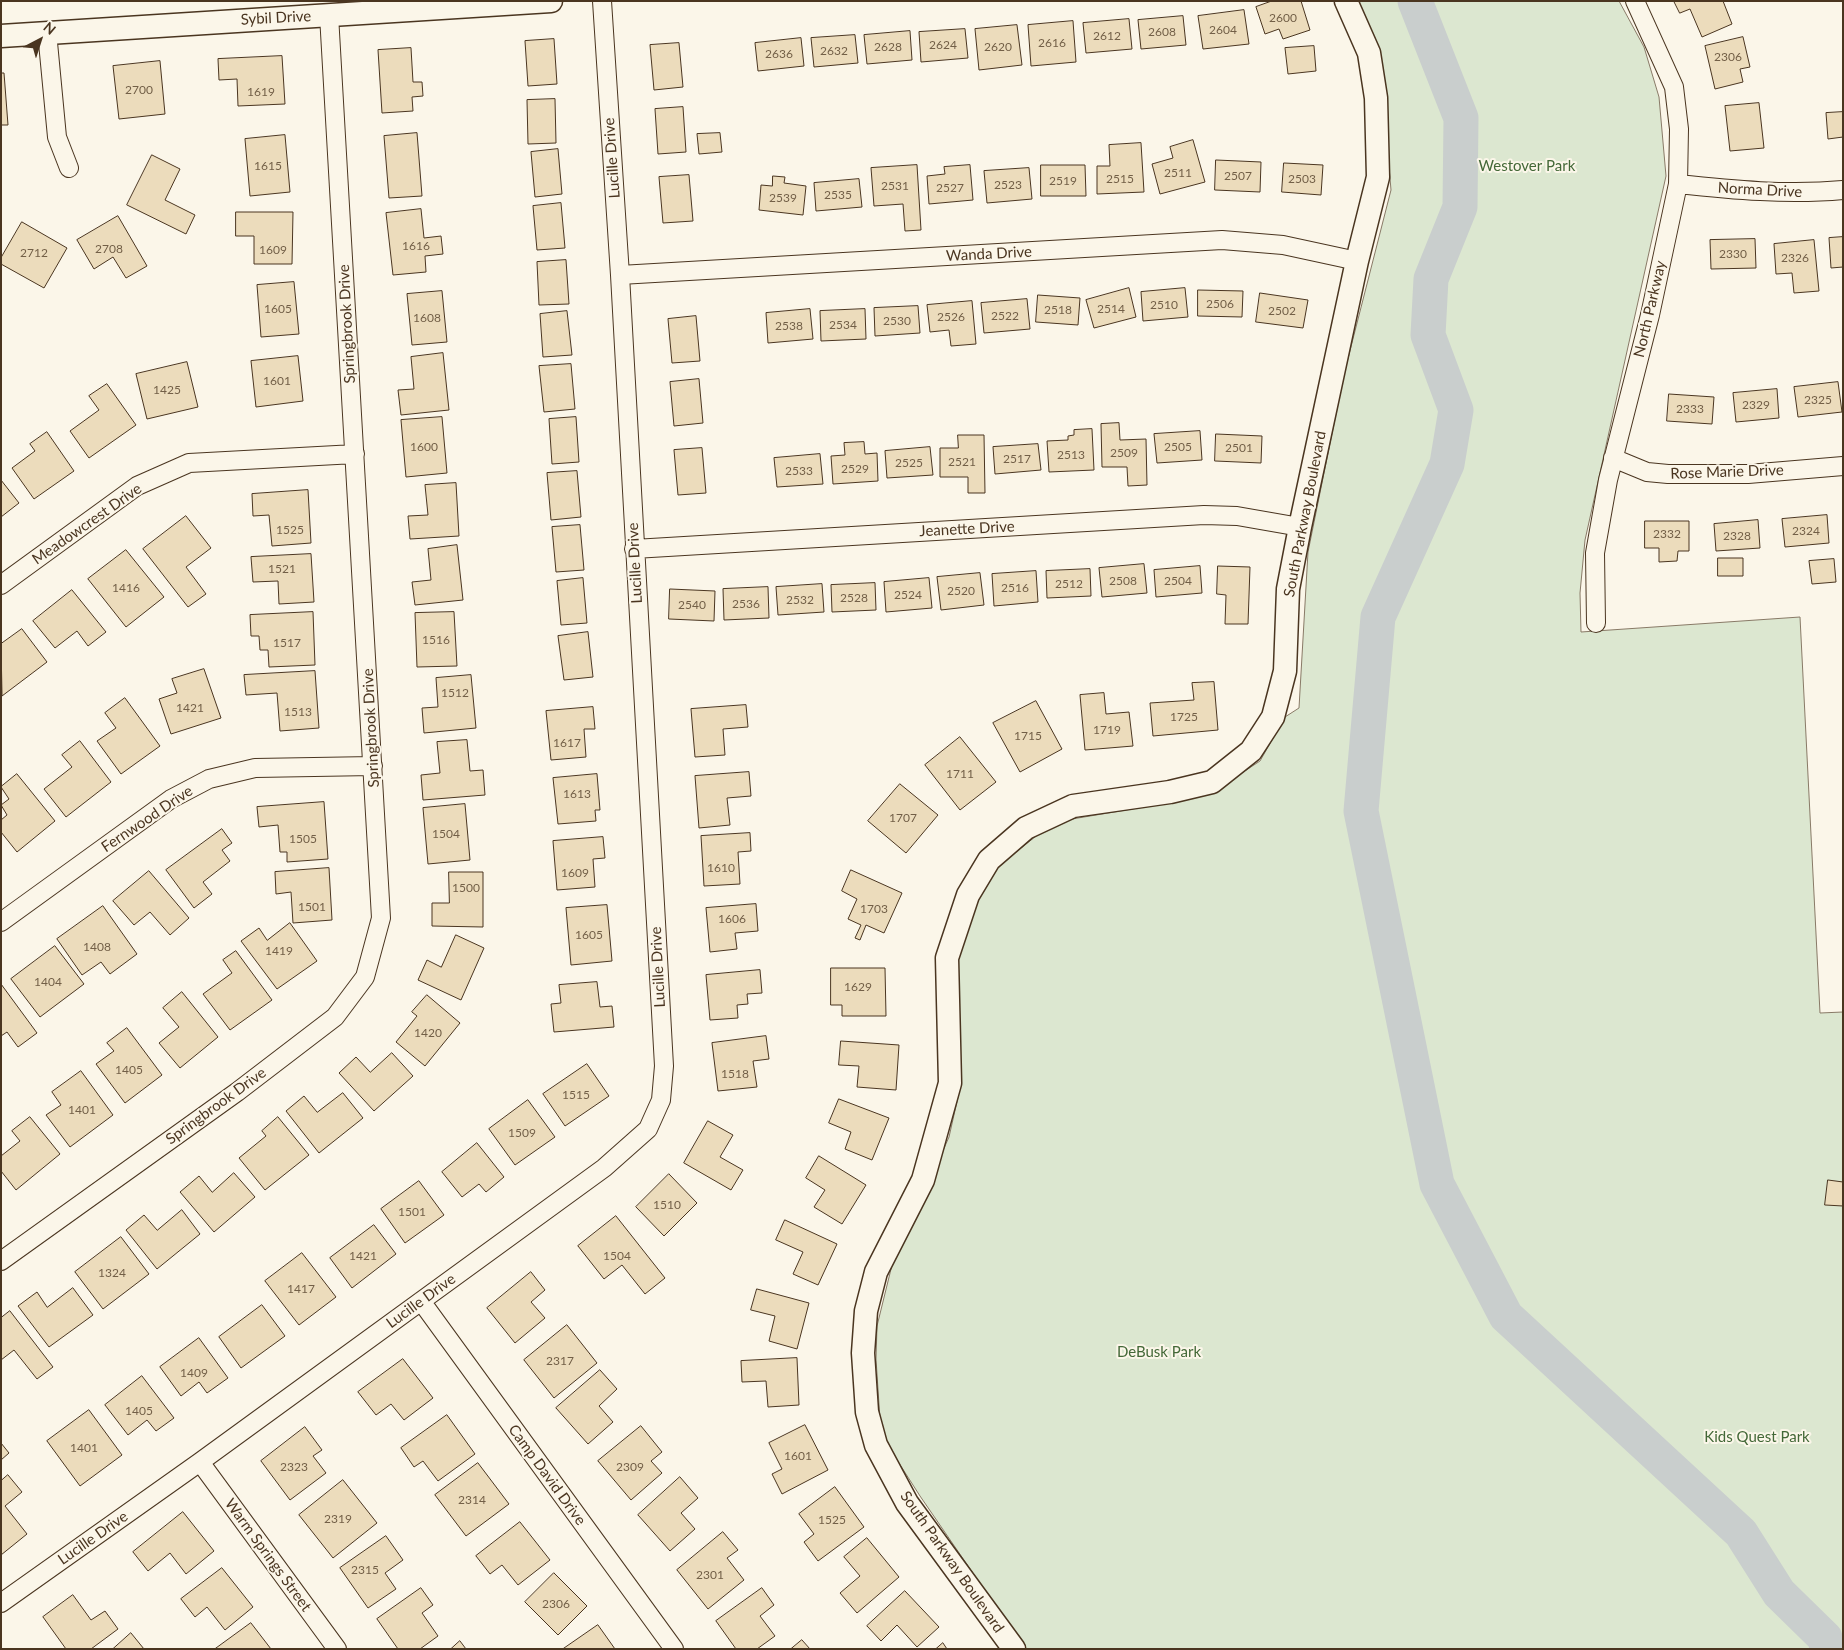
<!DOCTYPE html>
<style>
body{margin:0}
#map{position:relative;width:1844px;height:1650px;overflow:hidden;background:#fbf6e9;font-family:Lato,sans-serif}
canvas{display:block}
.frame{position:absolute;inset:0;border:2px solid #4a3520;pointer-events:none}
.north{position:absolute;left:15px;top:15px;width:50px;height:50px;-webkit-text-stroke:4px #fbf6e9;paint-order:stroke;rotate:40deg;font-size:14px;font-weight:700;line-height:20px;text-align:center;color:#4a3520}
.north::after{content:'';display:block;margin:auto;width:18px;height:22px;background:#4a3520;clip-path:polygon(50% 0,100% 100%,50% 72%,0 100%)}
</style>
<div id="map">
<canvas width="1844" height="1650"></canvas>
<div class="frame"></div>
<div class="north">N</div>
</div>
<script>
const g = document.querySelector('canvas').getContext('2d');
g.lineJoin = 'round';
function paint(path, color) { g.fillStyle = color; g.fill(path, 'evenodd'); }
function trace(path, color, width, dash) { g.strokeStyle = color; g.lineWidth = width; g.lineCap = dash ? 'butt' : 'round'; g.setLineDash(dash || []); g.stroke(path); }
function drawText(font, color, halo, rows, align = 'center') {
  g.font = font + ' Lato,sans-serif'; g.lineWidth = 4; g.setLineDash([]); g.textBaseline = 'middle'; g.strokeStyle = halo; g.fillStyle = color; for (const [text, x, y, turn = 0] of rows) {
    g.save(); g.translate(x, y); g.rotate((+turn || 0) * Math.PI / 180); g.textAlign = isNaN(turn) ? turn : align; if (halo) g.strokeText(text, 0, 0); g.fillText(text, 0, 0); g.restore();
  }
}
const green = new Path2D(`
 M1357,1H1619L1644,47L1659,97L1666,176L1585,540L1580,593L1581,632L1800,617L1820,1013L1843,1012V1649H1025L920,1496L881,1435L876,1359L877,1326L892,1265L949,1137L958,1097L957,964L966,921L998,866L1054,822L1186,800L1228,782L1260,761L1285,717L1299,708L1308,552L1344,374L1391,190L1379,51Z`);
paint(green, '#dce7d0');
trace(green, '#887966', 1);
trace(new Path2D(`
 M1415,1L1461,118L1460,207L1431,279L1428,335L1456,410L1447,464L1378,617L1361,811L1437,1184L1506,1316L1741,1533L1779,1593L1825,1638L1827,1649`), '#c9cecd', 35);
const building = new Path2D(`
 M1272,1H1301L1310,30L1283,39L1279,29L1265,34L1256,7Z
 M1674,1H1723L1732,24L1702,37L1690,9L1680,13Z
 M1244,10L1249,44L1203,49L1198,16Z
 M1183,16L1186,45L1141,49L1138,20Z
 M1129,19L1132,49L1086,53L1083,23Z
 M1073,21L1076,62L1031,66L1028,25Z
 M1017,25L1022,65L979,70L975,29Z
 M965,29L968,58L921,62L919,32Z
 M910,31L912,60L867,64L864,35Z
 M855,35L858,63L814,67L811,38Z
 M1743,37L1750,67L1740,69L1743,82L1715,89L1705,46Z
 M801,38L804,66L758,71L755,43Z
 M554,39L557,84L528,86L525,41Z
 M679,43L683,87L654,90L650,45Z
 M1314,46L1316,71L1288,74L1285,48Z
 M411,48L413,82H422L423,96L412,97L413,111L382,113L378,50Z
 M282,56L285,104L238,106L237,79L219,80L218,59Z
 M160,61L165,114L119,119L113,66Z
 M1,73H4L8,125H1Z
 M555,99L556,143L528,144L527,100Z
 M1759,103L1764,148L1730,151L1725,106Z
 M683,107L686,152L658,154L655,109Z
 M1843,112V137L1828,139L1826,113Z
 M417,133L422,196L389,198L384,136Z
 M720,133L722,152L699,154L697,134Z
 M285,135L290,192L250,196L245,139Z
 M1193,140L1205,182L1160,194L1152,164L1173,158L1170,147Z
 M1141,143L1144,192L1097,194V166H1110L1109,145Z
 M558,149L562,194L535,197L531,152Z
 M152,155L180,169L165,200L195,215L186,234L127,205Z
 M1216,160L1261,162L1260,192L1215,190Z
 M1284,163L1323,165L1321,195L1282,192Z
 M917,165L921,230L905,231L903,204L874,206L871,168Z
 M970,165L973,200L929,204L927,176L945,174L944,167Z
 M1041,165H1085L1086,196H1041Z
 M1029,168L1032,199L987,203L984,171Z
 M689,175L693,221L663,223L659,177Z
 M773,176L785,177L784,183L806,186L803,215L759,210L761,185L772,186Z
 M859,179L862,207L816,211L814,183Z
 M561,203L565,248L537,250L533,206Z
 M421,209L424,238L441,236L443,254L425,256L426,272L393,275L386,213Z
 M236,212H293L292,264H254V236H236Z
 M118,216L147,266L126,278L113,257L94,269L77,240Z
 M22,222L67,248L44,288L1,264V258Z
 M1843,237V267L1831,268L1829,238Z
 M1755,239L1756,268L1711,269L1710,240Z
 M1814,240L1819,291L1794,293L1792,273L1776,274L1774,244Z
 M566,260L569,304L539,305L537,262Z
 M294,282L299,334L261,337L257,285Z
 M1129,288L1136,317L1094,328L1086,300Z
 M1185,288L1188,317L1143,321L1141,292Z
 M1198,290L1243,291L1242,317L1198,316Z
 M442,291L447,342L412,345L407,294Z
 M1260,293L1308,300L1303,328L1256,322Z
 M1038,295L1080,298L1078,325L1036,322Z
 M1027,299L1030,329L984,333L981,303Z
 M972,301L976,344L951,346L949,330L930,332L927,305Z
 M918,306L920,333L875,336L874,308Z
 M810,309L813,339L768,343L766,313Z
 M865,309L866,339L821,341L820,311Z
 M567,311L572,355L543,357L540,314Z
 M696,316L700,361L672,363L668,319Z
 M443,353L449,410L401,415L398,390L414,389L411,357Z
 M298,356L303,401L256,407L251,361Z
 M187,362L198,407L147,419L136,374Z
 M571,364L575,409L544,412L539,366Z
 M699,379L703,423L674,426L670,382Z
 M1838,382L1842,412L1798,417L1794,387Z
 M107,384L136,425L89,458L70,431L99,410L89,396Z
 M1777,389L1779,418L1736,422L1733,393Z
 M1669,394L1714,397L1712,424L1667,421Z
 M442,417L447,473L406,477L401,420Z
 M576,417L579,462L552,464L549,419Z
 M1119,423L1120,440L1146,439L1147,485L1128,486L1127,467H1102L1101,424Z
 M1092,429L1094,470L1049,472L1047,441L1068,440V436L1074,435V430Z
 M1200,431L1202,460L1157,463L1154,434Z
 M47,432L74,471L34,499L12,468L35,451L30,444Z
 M1216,434L1262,436L1261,463L1215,461Z
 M958,435H984L985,493H968V477H940V448H958Z
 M864,442L865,454L877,453L878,481L833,484L831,456L845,455L844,443Z
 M1038,444L1041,470L995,474L993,447Z
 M930,447L933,475L887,478L885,451Z
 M702,448L706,493L678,495L674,450Z
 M820,454L823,484L777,487L774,458Z
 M577,471L581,517L551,520L547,473Z
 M1,480L19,503L1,517Z
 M456,483L459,536L410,539L408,516L428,515L425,485Z
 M308,490L311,543L272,546L269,515L253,516L252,494Z
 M1827,515L1829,543L1785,547L1782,519Z
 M186,516L211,548L186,567L206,594L188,607L143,549Z
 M1758,520L1760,548L1716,551L1714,524Z
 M1645,521H1689V551H1678L1677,561L1659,562V548H1645Z
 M580,525L584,570L556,572L552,527Z
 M457,545L463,600L415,605L412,582L431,580L428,549Z
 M126,550L164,597L126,627L88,579Z
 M311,554L314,602L279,604L278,581L253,582L251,557Z
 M1718,558H1743V576H1718Z
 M1834,559L1836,582L1812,584L1809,561Z
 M1144,564L1147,593L1102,597L1099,568Z
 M1200,566L1202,593L1156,597L1154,570Z
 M1218,566L1250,567L1248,624H1225L1226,595L1217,594Z
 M1090,569L1091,596L1047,598L1046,571Z
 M1036,571L1038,602L994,606L992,574Z
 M980,573L984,605L941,610L937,577Z
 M583,578L587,623L561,625L557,581Z
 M929,578L932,608L886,612L884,582Z
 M875,583L876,610L832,612L831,585Z
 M822,584L824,612L778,615L776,587Z
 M768,587L769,618L724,620L723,589Z
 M670,589L715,591L714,621L669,619Z
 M72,590L106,632L88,646L77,631L55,648L33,621Z
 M313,612L315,665L269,667L268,650H260L259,636H251L250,615Z
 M454,612L457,666L417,667L415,613Z
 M22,629L47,662L2,696L1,644Z
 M588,632L593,677L564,680L558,636Z
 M204,669L221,718L171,734L159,699L177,693L172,679Z
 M315,671L319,728L280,731L277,693L246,695L244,675Z
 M471,675L476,728L424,733L422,708L438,707L436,678Z
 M1214,682L1218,730L1153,736L1150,703L1194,700L1192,683Z
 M1104,693L1106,714L1129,712L1133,746L1085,750L1080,695Z
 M125,698L160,746L121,774L97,741L116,728L105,713Z
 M1036,701L1062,749L1020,772L993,723Z
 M746,705L748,727L723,729L725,755L695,757L691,709Z
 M593,707L595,729H584L586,757L551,760L546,711Z
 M960,737L996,782L960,810L925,765Z
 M467,740L470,771L483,770L485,795L423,800L421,775L440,773L437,742Z
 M80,741L111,782L66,817L44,789L72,767L62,755Z
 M749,772L751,796L727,798L730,825L699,828L695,776Z
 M17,774L55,821L17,852L1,832V820L7,815L1,805L9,799L1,787Z
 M597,774L600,810H595L596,821L558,824L553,778Z
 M900,784L938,815L906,853L868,821Z
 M324,802L328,859L287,862V852H280L278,825L259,827L257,807Z
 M465,804L470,860L428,864L423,808Z
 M222,829L232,843L222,850L230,861L203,882L212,894L194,908L166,870Z
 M750,833L751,851L738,852L740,884L704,886L701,836Z
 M603,837L605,858L593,859L595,887L557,890L553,841Z
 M329,868L332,920L293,923L291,892L276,894L275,872Z
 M851,870L902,893L884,933L866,925L860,940L855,938L861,925L848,919L857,899L842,891Z
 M149,871L189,918L170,935L150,912L134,925L113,901Z
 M449,872H483V927L432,926V903H449Z
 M756,904L758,931L735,933L737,949L710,952L706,908Z
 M607,905L612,961L571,965L566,908Z
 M103,906L137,954L110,974L101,962L82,975L57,939Z
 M290,923L317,961L277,989L241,941L259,928L267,940Z
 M456,935L484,948L461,1000L418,980L427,960L441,967Z
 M55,946L84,984L40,1017L11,979Z
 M236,951L272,1000L230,1030L203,994L232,973L223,960Z
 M831,968H885L886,1016H842V1005H831Z
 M760,970L762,993L747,994L748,1004L737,1005L738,1018L710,1020L706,975Z
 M597,982L600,1007L612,1006L614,1027L554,1032L551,1004L561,1003L559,985Z
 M1,984L37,1033L18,1047L7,1032L1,1036Z
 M182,992L218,1037L180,1068L159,1043L179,1027L163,1008Z
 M427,995L460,1023L425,1066L396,1042L417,1016L412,1012Z
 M127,1028L162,1075L125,1103L96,1064L114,1051L107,1043Z
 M766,1036L769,1059L753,1061L757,1087L718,1091L712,1043Z
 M841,1041L899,1045L896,1090L857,1087L859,1066L839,1065Z
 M392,1053L413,1076L374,1111L339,1073L356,1057L370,1072Z
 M587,1064L609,1096L565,1126L543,1094Z
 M81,1071L113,1115L70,1147L46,1115L61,1105L52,1092Z
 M343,1093L363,1118L319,1153L286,1111L304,1096L317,1112Z
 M839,1099L889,1118L872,1160L845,1149L851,1132L829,1123Z
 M528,1100L555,1137L515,1165L489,1129Z
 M30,1117L60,1154L16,1190L1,1171V1156L20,1141L12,1131Z
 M278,1117L309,1155L265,1190L239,1158L266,1136L262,1131Z
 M708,1121L733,1135L720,1157L743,1170L731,1190L684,1163Z
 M477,1143L504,1177L486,1192L479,1184L462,1197L442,1172Z
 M819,1156L866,1185L842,1224L814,1207L825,1190L806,1178Z
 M234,1173L255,1197L214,1232L180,1192L199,1176L212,1192Z
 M669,1174L697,1203L664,1236L636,1207Z
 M1828,1180L1843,1182V1206L1825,1205Z
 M419,1181L444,1215L405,1243L381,1209Z
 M182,1210L200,1234L157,1269L126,1230L144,1215L157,1230Z
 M616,1216L665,1278L645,1294L622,1265L604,1279L578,1246Z
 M785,1220L837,1244L818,1285L793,1274L803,1252L776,1240Z
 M374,1225L396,1254L352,1288L330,1258Z
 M121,1237L149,1274L103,1309L75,1272Z
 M302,1253L336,1297L299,1325L265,1281Z
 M531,1272L545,1290L531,1302L545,1318L515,1343L487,1308Z
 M73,1288L93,1315L49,1347L18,1306L37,1292L47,1307Z
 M757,1289L809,1303L797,1349L769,1341L775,1316L751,1310Z
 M262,1305L285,1336L241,1368L219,1337Z
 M10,1311L53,1367L37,1379L14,1350L1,1360V1318Z
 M567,1325L597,1363L554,1398L524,1360Z
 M199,1338L228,1378L207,1393L199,1382L181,1396L160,1367Z
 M797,1358L799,1405L768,1407L766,1381L742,1382L741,1361Z
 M403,1359L433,1398L404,1420L391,1404L376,1415L358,1392Z
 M600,1370L617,1389L599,1406L613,1422L588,1444L556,1408Z
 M142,1376L174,1418L156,1431L147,1420L128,1435L105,1405Z
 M89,1410L122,1455L80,1486L47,1441Z
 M447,1415L475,1454L438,1481L423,1461L414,1467L401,1448Z
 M805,1425L828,1470L782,1494L772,1474L782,1469L769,1443Z
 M641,1426L662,1452L651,1461L662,1473L631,1500L598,1461Z
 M305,1427L322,1450L313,1456L326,1473L290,1500L261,1461Z
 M1,1443L9,1453L1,1460Z
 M478,1463L509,1504L466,1536L435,1495Z
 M8,1475L22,1492L5,1506L27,1534L1,1555V1481Z
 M680,1477L698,1498L681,1513L695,1529L670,1551L638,1515Z
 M343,1480L377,1523L333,1558L299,1515Z
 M835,1487L864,1527L818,1561L804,1542L814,1534L799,1514Z
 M183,1512L214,1551L186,1574L170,1553L148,1571L133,1552Z
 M520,1522L550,1560L518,1585L502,1565L490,1574L476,1556Z
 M723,1532L738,1550L727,1558L744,1580L708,1609L677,1570Z
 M386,1536L403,1560L385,1573L396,1589L368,1608L340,1568Z
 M867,1538L899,1577L857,1613L840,1593L860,1576L844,1557Z
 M222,1568L253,1607L225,1630L207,1607L195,1617L181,1599Z
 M554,1573L587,1606L558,1635L525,1602Z
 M421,1588L433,1605L422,1613L438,1636L420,1649H398L377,1619Z
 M762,1588L774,1605L760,1616L775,1636L757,1649H736L716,1621Z
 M905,1591L939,1627L917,1647L897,1625L881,1641L867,1626Z
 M73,1595L91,1620L105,1611L118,1629L91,1649H66L43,1617Z
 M251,1623L271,1649H215Z
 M598,1625L615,1649H563Z
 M131,1633L144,1649H113Z
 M802,1640L810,1649H791Z
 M460,1641L466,1649H451Z
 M943,1643L947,1649H936Z`);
paint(building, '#ecdcbc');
trace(building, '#4a3520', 1);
const minor = new Path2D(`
 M47,32L57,137L69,168
 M1678,184C1733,190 1788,195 1843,190
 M620,275L1222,240L1283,245L1357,261
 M1613,458L1647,472L1668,474H1748L1843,466
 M634,549L1204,515L1237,516L1300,527
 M1,585L137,486L189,463L355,454
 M1596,623L1595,553L1608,480L1650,315L1678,184L1679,129L1674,87L1635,1
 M1,922L171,799L209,779L255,768L373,766
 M1,1261L237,1092L335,1017L365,977L381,918L329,15
 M421,1301L674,1649
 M200,1462L337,1649
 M1,1603L200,1462L604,1168L648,1129L661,1100L664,1066L620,275L602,1`);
const tertiary = new Path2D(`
 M1,36L551,1
 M1014,1649L907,1503L876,1445L867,1412L863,1353L866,1311L876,1272L923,1180L950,1083L947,958L968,895L989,860L1026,828L1073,806L1170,792L1212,782L1251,751L1273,717L1285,671L1288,589L1300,527L1357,261L1378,177L1376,98L1369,53L1346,1`);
trace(minor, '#4a3520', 20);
trace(tertiary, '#4a3520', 25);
trace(minor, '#fbf6e9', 18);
trace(tertiary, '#fbf6e9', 22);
drawText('12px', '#725f47', null, [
 ["2600",1283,18],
 ["2604",1223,30],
 ["2608",1162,32],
 ["2612",1107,36],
 ["2616",1052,43],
 ["2624",943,45],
 ["2628",888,47],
 ["2620",998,47],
 ["2632",834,51],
 ["2636",779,54],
 ["2306",1728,57],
 ["2700",139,90],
 ["1619",261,92],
 ["1615",268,166],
 ["2511",1178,173],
 ["2507",1238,176],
 ["2515",1120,179],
 ["2503",1302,179],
 ["2519",1063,181],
 ["2523",1008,185],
 ["2531",895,186],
 ["2527",950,188],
 ["2535",838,195],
 ["2539",783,198],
 ["1616",416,246],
 ["2708",109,249],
 ["1609",273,250],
 ["2712",34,253],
 ["2330",1733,254],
 ["2326",1795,258],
 ["2506",1220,304],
 ["2510",1164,305],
 ["1605",278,309],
 ["2514",1111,309],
 ["2518",1058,310],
 ["2502",1282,311],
 ["2522",1005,316],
 ["2526",951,317],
 ["1608",427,318],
 ["2530",897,321],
 ["2534",843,325],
 ["2538",789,326],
 ["1601",277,381],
 ["1425",167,390],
 ["2325",1818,400],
 ["2329",1756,405],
 ["2333",1690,409],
 ["1600",424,447],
 ["2505",1178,447],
 ["2501",1239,448],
 ["2509",1124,453],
 ["2513",1071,455],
 ["2517",1017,459],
 ["2521",962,462],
 ["2525",909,463],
 ["2529",855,469],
 ["2533",799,471],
 ["1525",290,530],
 ["2324",1806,531],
 ["2332",1667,534],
 ["2328",1737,536],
 ["1521",282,569],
 ["2508",1123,581],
 ["2504",1178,581],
 ["2512",1069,584],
 ["1416",126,588],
 ["2516",1015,588],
 ["2520",961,591],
 ["2524",908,595],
 ["2528",854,598],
 ["2532",800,600],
 ["2536",746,604],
 ["2540",692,605],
 ["1516",436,640],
 ["1517",287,643],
 ["1512",455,693],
 ["1421",190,708],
 ["1513",298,712],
 ["1725",1184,717],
 ["1719",1107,730],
 ["1715",1028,736],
 ["1617",567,743],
 ["1711",960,774],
 ["1613",577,794],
 ["1707",903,818],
 ["1504",446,834],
 ["1505",303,839],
 ["1610",721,868],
 ["1609",575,873],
 ["1500",466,888],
 ["1501",312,907],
 ["1703",874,909],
 ["1606",732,919],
 ["1605",589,935],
 ["1408",97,947],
 ["1419",279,951],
 ["1404",48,982],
 ["1629",858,987],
 ["1420",428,1033],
 ["1405",129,1070],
 ["1518",735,1074],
 ["1515",576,1095],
 ["1401",82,1110],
 ["1509",522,1133],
 ["1510",667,1205],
 ["1501",412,1212],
 ["1421",363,1256],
 ["1504",617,1256],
 ["1324",112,1273],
 ["1417",301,1289],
 ["2317",560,1361],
 ["1409",194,1373],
 ["1405",139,1411],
 ["1401",84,1448],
 ["1601",798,1456],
 ["2323",294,1467],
 ["2309",630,1467],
 ["2314",472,1500],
 ["2319",338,1519],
 ["1525",832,1520],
 ["2315",365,1570],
 ["2301",710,1575],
 ["2306",556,1604]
]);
drawText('15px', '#4a3520', '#fbf6e9', [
 ["Sybil Drive",276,18,-3],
 ["Lucille Drive",612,158,-94],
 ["Norma Drive",1760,190,3],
 ["Wanda Drive",989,254,-3],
 ["North Parkway",1650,309,-77],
 ["Springbrook Drive",347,324,-93],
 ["Rose Marie Drive",1727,472,-2],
 ["South Parkway Boulevard",1305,514,-79],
 ["Meadowcrest Drive",87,524,-35],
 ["Jeanette Drive",967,529,-3],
 ["Lucille Drive",635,563,-93],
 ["Springbrook Drive",371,728,-93],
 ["Fernwood Drive",147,819,-34],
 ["Lucille Drive",658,967,-93],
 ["Springbrook Drive",216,1106,-36],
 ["Lucille Drive",421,1301,-36],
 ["Camp David Drive",547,1475,54],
 ["Lucille Drive",93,1538,-35],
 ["Warm Springs Street",268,1555,54],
 ["South Parkway Boulevard",952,1562,55]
]);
drawText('15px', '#436837', '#fbf6e9', [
 ["Westover Park",1527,166],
 ["DeBusk Park",1159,1352],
 ["Kids Quest Park",1757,1437]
]);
</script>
